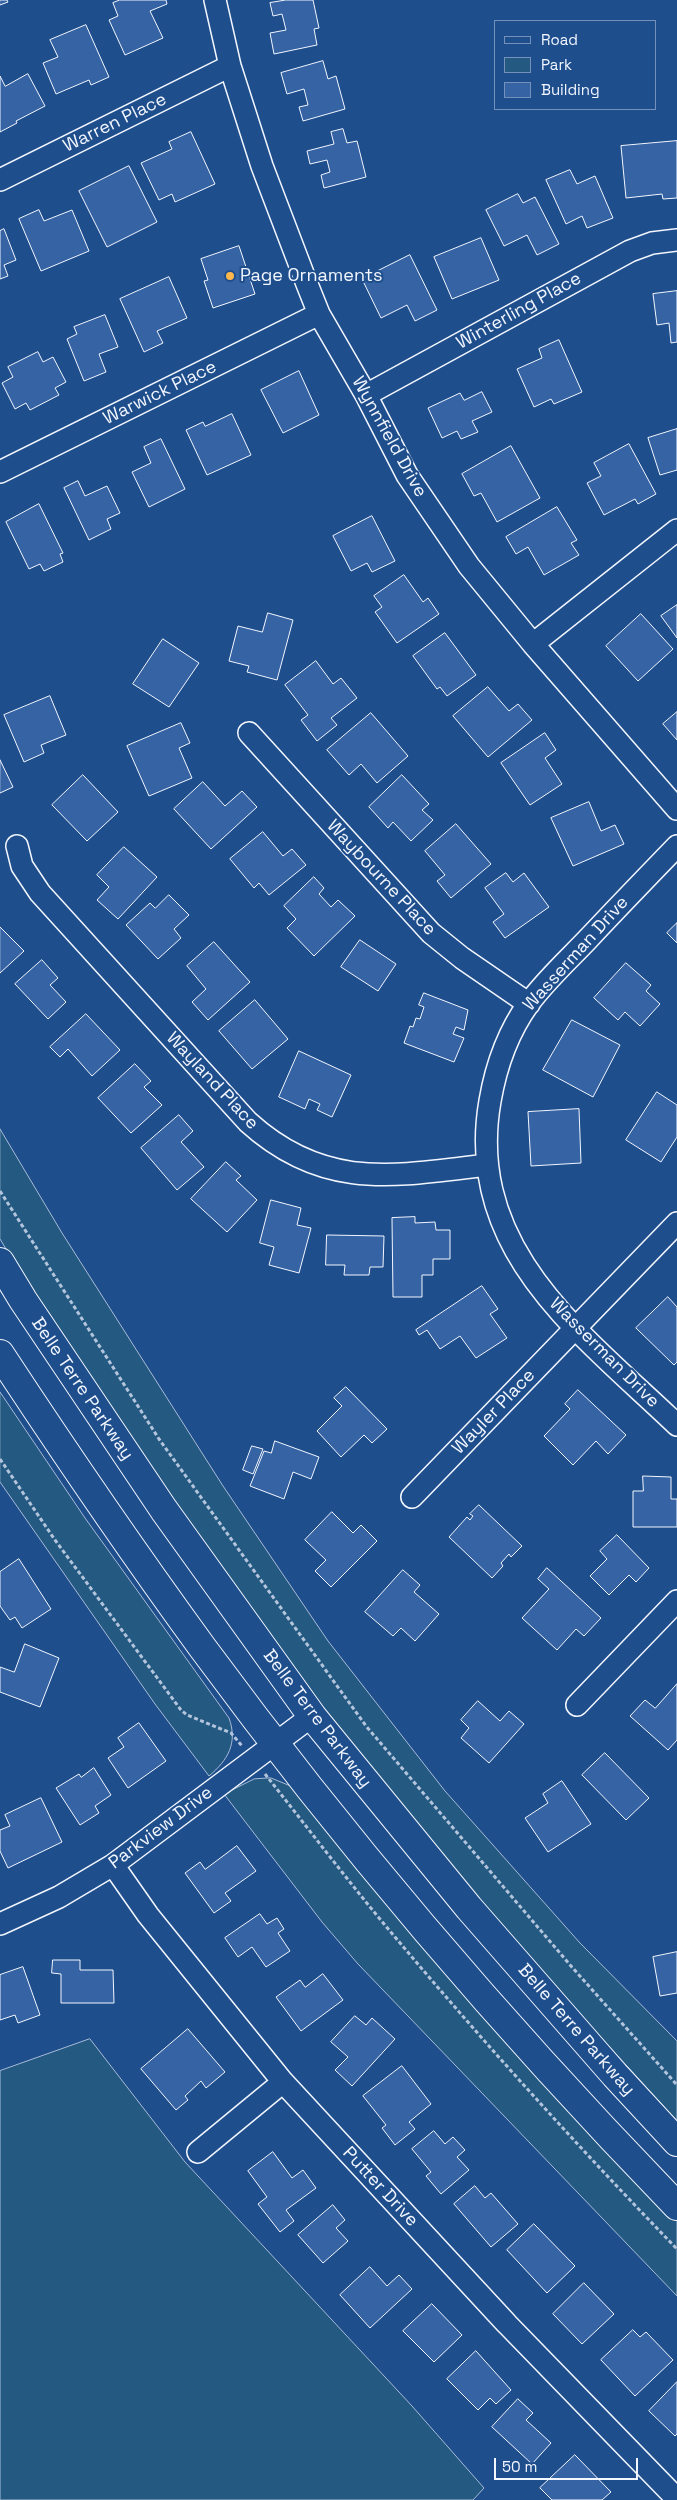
<!DOCTYPE html>
<style>
body{margin:0}
#map{position:relative;width:677px;height:2500px;overflow:hidden;background:#1f4e8c;font-family:"Space Grotesk",sans-serif}
canvas{display:block}
.legend{position:absolute;left:494px;top:20px;width:162px;height:90px;box-sizing:border-box;background:#1f4e8c;border:1px solid #7391ba;margin:0;padding:6px 9px;list-style:none;font-size:15px;color:#f2f6ff}
.legend li{display:flex;align-items:center;gap:10px;height:25px}
.legend b{width:25px;border:1px solid #7391ba}
.scale{position:absolute;left:494px;top:2458px;width:144px;height:22px;box-sizing:border-box;border:2px solid #f2f6ff;border-top:0;padding-left:6px;font-size:15px;line-height:18px;white-space:nowrap;color:#f2f6ff;-webkit-text-stroke:4px #1f4e8c;paint-order:stroke}
</style>
<div id="map">
<canvas width="677" height="2500"></canvas>
<ul class="legend">
<li><b style="height:6px;background:#1f4e8c"></b>Road</li>
<li><b style="height:14px;background:#245a82"></b>Park</li>
<li><b style="height:14px;background:#3563a3"></b>Building</li>
</ul>
<div class="scale">50 m</div>
</div>
<script>
const g = document.querySelector('canvas').getContext('2d');
g.lineJoin = 'round';
function paint(path, color) { g.fillStyle = color; g.fill(path, 'evenodd'); }
function trace(path, color, width, dash) { g.strokeStyle = color; g.lineWidth = width; g.lineCap = dash ? 'butt' : 'round'; g.setLineDash(dash || []); g.stroke(path); }
function drawText(font, color, halo, rows, align = 'center') {
  g.font = font + ' "Space Grotesk",sans-serif'; g.lineWidth = 4; g.setLineDash([]); g.textBaseline = 'middle'; g.strokeStyle = halo; g.fillStyle = color; for (const [text, x, y, turn = 0] of rows) {
    g.save(); g.translate(x, y); g.rotate((+turn || 0) * Math.PI / 180); g.textAlign = isNaN(turn) ? turn : align; if (halo) g.strokeText(text, 0, 0); g.fillText(text, 0, 0); g.restore();
  }
}
const green = new Path2D(`
 M0,1129L62,1233L223,1486L328,1641L445,1791L580,1943L677,2041V2121L535,1965L369,1767L309,1690L189,1528L36,1299L0,1239Z
 M0,1392L85,1518L229,1718C238,1743 228,1760 209,1776L155,1704L0,1482Z
 M271,1778L293,1787L602,2142L677,2220V2296L358,1964L322,1922L224,1794L254,1779Z
 M90,2039L185,2162L412,2406L484,2488L473,2500H0V2071Z`);
paint(green, '#245a82');
trace(green, '#a8bbd7', 1);
const building = new Path2D(`
 M0,0H7L8,2L0,5Z
 M120,0H166L167,4L150,11L163,38L125,55L109,20L118,16L113,3Z
 M286,0H313L319,28L314,29L317,45L274,54L270,33L286,30L282,14L273,16L270,3Z
 M86,25L109,77L91,85L89,80L56,94L43,63L58,57L50,40Z
 M323,61L328,79L336,76L345,109L303,121L299,107L308,105L304,89L287,94L281,73Z
 M28,74L45,106L16,121L17,123L0,132V76L5,86Z
 M343,129L347,143L357,141L366,177L324,188L321,175L330,172L327,160L310,164L307,151L334,144L331,132Z
 M191,132L215,184L175,202L172,194L159,200L141,163L172,149L169,142Z
 M677,141V198L663,199L662,194L626,198L621,146Z
 M129,166L157,222L107,247L79,191Z
 M570,170L577,184L595,176L613,218L587,228L582,216L566,224L546,180Z
 M518,194L523,203L535,197L559,244L537,255L527,235L504,246L486,210Z
 M39,210L44,221L72,210L89,251L41,271L19,219Z
 M4,229L16,260L4,265L8,276L0,279V231Z
 M481,238L499,280L452,299L434,257Z
 M239,246L255,294L213,308L204,281L208,280L201,259Z
 M410,255L437,310L415,321L407,305L381,318L362,279Z
 M169,277L187,318L157,331L163,343L144,352L120,299Z
 M677,291V342L671,343L669,323L657,325L653,294Z
 M105,315L118,347L99,354L106,372L84,381L67,339L77,334L74,327Z
 M559,340L582,392L554,404L551,399L534,407L517,369L542,358L539,349Z
 M38,352L43,362L53,357L66,382L55,388L59,395L30,410L26,403L15,409L2,383L13,377L8,367Z
 M299,371L319,415L283,433L261,390Z
 M482,392L492,412L472,421L478,432L461,439L457,431L442,438L428,408L460,393L464,400Z
 M232,414L251,455L207,475L186,430L203,422L205,426Z
 M677,429V470L660,475L648,438Z
 M161,439L185,489L149,507L132,472L151,463L144,447Z
 M629,444L656,494L638,504L635,499L604,515L587,483L601,476L594,463Z
 M511,446L540,498L497,522L481,493L474,496L462,474Z
 M78,481L85,496L107,486L120,513L107,519L111,529L89,540L64,488Z
 M39,504L63,553L60,554L63,562L44,571L40,564L29,569L6,522Z
 M557,507L577,540L571,543L579,555L544,575L528,547L516,554L506,537Z
 M372,516L395,561L372,572L367,563L351,571L333,536Z
 M404,575L423,602L428,598L439,614L397,643L375,612L382,607L374,596Z
 M677,605V638L661,616Z
 M268,613L293,620L277,680L247,672L249,666L229,661L238,626L262,632Z
 M641,614L673,649L638,681L606,646Z
 M445,633L476,675L447,696L440,687L437,689L413,656Z
 M163,639L199,663L169,707L133,684Z
 M316,661L333,684L341,678L357,698L331,718L337,725L317,741L301,720L308,715L285,685Z
 M488,687L509,711L518,704L532,720L488,757L453,716Z
 M50,696L66,735L41,745L44,753L24,762L4,715Z
 M677,712V740L663,724Z
 M371,713L408,756L377,783L361,764L349,775L327,750Z
 M181,723L190,743L179,748L192,778L149,796L127,746Z
 M545,733L556,750L545,758L562,784L530,805L501,763Z
 M0,760L13,787L0,793Z
 M83,775L118,812L87,841L52,805Z
 M402,775L429,804L422,810L433,820L411,841L393,822L388,828L369,807Z
 M203,782L225,806L242,791L257,807L211,849L174,809Z
 M589,802L601,831L615,825L624,844L573,866L551,818Z
 M456,824L491,864L451,898L437,881L445,875L425,851Z
 M263,832L283,856L292,849L306,865L269,895L259,883L254,888L230,859Z
 M124,847L157,877L118,919L97,900L109,887L97,875Z
 M506,873L513,882L524,873L549,907L505,938L493,922L504,914L485,888Z
 M314,877L324,888L319,894L331,907L338,900L355,916L314,956L287,928L296,919L284,906Z
 M169,895L189,915L174,929L181,938L158,959L126,925L150,903L155,908Z
 M677,923V943L667,933Z
 M0,927L24,951L0,973Z
 M360,940L396,964L378,991L341,967Z
 M214,942L250,982L208,1020L192,1002L206,989L187,966Z
 M42,960L58,978L50,985L66,1002L48,1019L15,984Z
 M626,963L651,985L646,991L660,1004L640,1026L625,1012L618,1020L594,998Z
 M424,993L468,1010L464,1030L456,1027L453,1034L464,1038L454,1062L404,1043L410,1026L413,1027L416,1018L420,1019L424,1007L419,1005Z
 M255,1000L288,1039L252,1069L219,1031Z
 M86,1014L120,1050L92,1076L68,1049L60,1057L50,1047Z
 M572,1020L620,1045L593,1097L543,1070Z
 M299,1051L351,1075L332,1117L317,1110L320,1104L309,1099L305,1109L279,1097Z
 M135,1064L151,1081L144,1087L162,1105L131,1133L98,1098Z
 M657,1092L677,1105V1137L661,1162L626,1140Z
 M579,1109L581,1163L531,1166L528,1112Z
 M179,1115L193,1131L181,1142L204,1167L177,1190L141,1148Z
 M226,1162L241,1176L236,1180L257,1200L227,1232L191,1199Z
 M271,1200L301,1208L297,1225L311,1228L299,1273L269,1265L274,1247L260,1243Z
 M415,1217V1223L435,1222L436,1230H450V1259H433V1275H422V1297H393L392,1218Z
 M327,1235L384,1236L383,1267H370L369,1275H344L345,1265H326Z
 M482,1286L498,1309L490,1314L507,1338L476,1358L460,1336L440,1349L427,1330L419,1335L416,1330Z
 M668,1297L677,1307V1362L674,1365L636,1328Z
 M346,1387L387,1429L372,1443L364,1435L341,1457L317,1431L342,1406L334,1398Z
 M578,1390L626,1435L608,1454L596,1441L573,1465L544,1436L570,1409L565,1404Z
 M275,1441L319,1457L311,1479L293,1472L284,1499L250,1486L264,1451L271,1453Z
 M252,1446L263,1449L253,1474L243,1470Z
 M643,1476L671,1477V1499H677V1527H633V1491H643Z
 M479,1505L522,1546L511,1557L509,1554L501,1563L503,1566L492,1578L449,1537L467,1517L470,1520L473,1516L470,1514Z
 M332,1512L353,1533L361,1525L377,1541L331,1587L315,1571L326,1560L305,1540Z
 M617,1535L649,1568L636,1582L629,1575L609,1595L590,1576L607,1559L600,1551Z
 M19,1559L51,1609L22,1628L15,1617L10,1620L0,1606V1572Z
 M547,1568L601,1618L584,1636L576,1629L557,1650L522,1618L549,1589L538,1579Z
 M403,1570L420,1585L414,1592L439,1614L415,1641L401,1628L393,1636L365,1612Z
 M25,1644L59,1658L40,1707L0,1692V1667L14,1672Z
 M677,1684V1740L668,1750L630,1716L645,1700L655,1708Z
 M478,1701L500,1721L509,1711L524,1724L489,1763L461,1738L469,1728L461,1720Z
 M139,1723L166,1761L128,1788L108,1758L124,1747L118,1738Z
 M605,1753L649,1798L626,1820L582,1775Z
 M94,1768L111,1795L95,1806L99,1813L80,1825L56,1788L79,1774L81,1777Z
 M562,1781L591,1824L548,1852L525,1818L548,1803L543,1794Z
 M41,1798L62,1842L8,1868L0,1851V1830L10,1826L5,1815Z
 M237,1846L256,1871L225,1893L231,1901L214,1913L185,1873L200,1862L205,1869Z
 M260,1914L267,1924L277,1918L284,1929L278,1933L290,1951L266,1967L252,1947L238,1957L225,1938Z
 M677,1952V1993L660,1996L653,1957Z
 M53,1960H80V1970H113L114,2003H61V1974L52,1973Z
 M23,1967L40,2015L18,2023L15,2015L0,2020V1975Z
 M323,1974L343,2000L301,2031L276,1997L300,1980L305,1987Z
 M355,2016L366,2025L372,2018L395,2039L352,2086L335,2070L348,2057L331,2042Z
 M188,2029L225,2072L206,2088L201,2081L185,2096L188,2100L176,2110L141,2069Z
 M402,2066L431,2104L409,2122L415,2129L395,2145L382,2128L386,2125L363,2096Z
 M434,2131L445,2144L453,2137L465,2150L457,2157L469,2170L441,2194L426,2176L431,2172L412,2149Z
 M273,2152L292,2178L303,2170L316,2188L286,2210L294,2221L280,2232L258,2204L267,2197L248,2171Z
 M475,2186L485,2198L491,2193L518,2224L491,2247L454,2204Z
 M333,2205L345,2220L336,2228L348,2241L323,2263L298,2235Z
 M534,2224L575,2266L547,2293L507,2250Z
 M370,2267L387,2286L399,2275L412,2289L370,2328L340,2295Z
 M584,2283L614,2314L582,2344L553,2314Z
 M432,2304L462,2335L434,2362L403,2331Z
 M633,2330L640,2337L646,2332L673,2360L635,2396L601,2360Z
 M476,2351L511,2390L496,2404L490,2398L478,2410L447,2379Z
 M677,2382V2434L675,2436L649,2411Z
 M518,2399L533,2413L526,2420L551,2443L532,2464L492,2427Z
 M575,2455L611,2492L602,2500H552L540,2488Z`);
paint(building, '#3563a3');
trace(building, '#f2f6ff', 1);
const minor = new Path2D(`
 M215,0L230,66L262,166L307,284L319,314L366,395L407,475L469,566L533,644L677,809
 M0,180L230,66
 M366,395L630,251L652,243L677,240
 M0,472L319,314
 M533,644L677,530
 M249,733L431,933L462,958L529,1004
 M17,846L22,866L40,893L248,1122C324,1191 394,1176 487,1165
 M677,846C647,877 617,908 588,939C568,960 546,980 529,1003C508,1032 496,1066 490,1101C464,1250 582,1334 677,1425
 M412,1497L677,1223
 M577,1705L677,1601
 M113,1865L148,1915L283,2082L507,2324L677,2499
 M0,1924L59,1897L113,1865L312,1716
 M198,2152L283,2082`);
const major = new Path2D(`
 M0,1262L23,1300L164,1510L312,1716L469,1908L615,2075L677,2142
 M0,1354C65,1453 132,1551 202,1647C347,1844 507,2031 677,2206`);
trace(minor, '#f2f6ff', 24);
trace(major, '#f2f6ff', 30);
trace(new Path2D(`
 M0,1191L159,1439L366,1726L571,1966L677,2085
 M0,1459L55,1540L181,1710L187,1715L231,1733L242,1746
 M265,1774C308,1828 350,1884 395,1937C485,2044 579,2148 677,2249`), '#b3c4dc', 3, [4, 2.5]);
trace(minor, '#1f4e8c', 21);
trace(major, '#1f4e8c', 28);
for (const [x, y, r, color] of [
 [230,276,5,"#ffb74d"]
]) { const dot = new Path2D(); dot.arc(x, y, r, 0, 2 * Math.PI); g.fillStyle = color; g.fill(dot); trace(dot, '#1f4e8c', 2); }
drawText('18px', '#f2f6ff', '#1f4e8c', [
 ["Warren Place",115,123,-26],
 ["Winterling Place",519,311,-29],
 ["Warwick Place",160,393,-26],
 ["Wynnfield Drive",389,437,61],
 ["Waybourne Place",381,878,47],
 ["Wasserman Drive",576,954,-48],
 ["Wayland Place",212,1081,47],
 ["Wasserman Drive",604,1353,45],
 ["Belle Terre Parkway",82,1389,56],
 ["Wayler Place",494,1412,-46],
 ["Belle Terre Parkway",317,1719,53],
 ["Parkview Drive",161,1828,-37],
 ["Belle Terre Parkway",576,2030,49],
 ["Putter Drive",380,2187,47]
]);
drawText('18px', '#f2f6ff', '#1f4e8c', [
 ["Page Ornaments",240,276]
], 'left');
</script>
